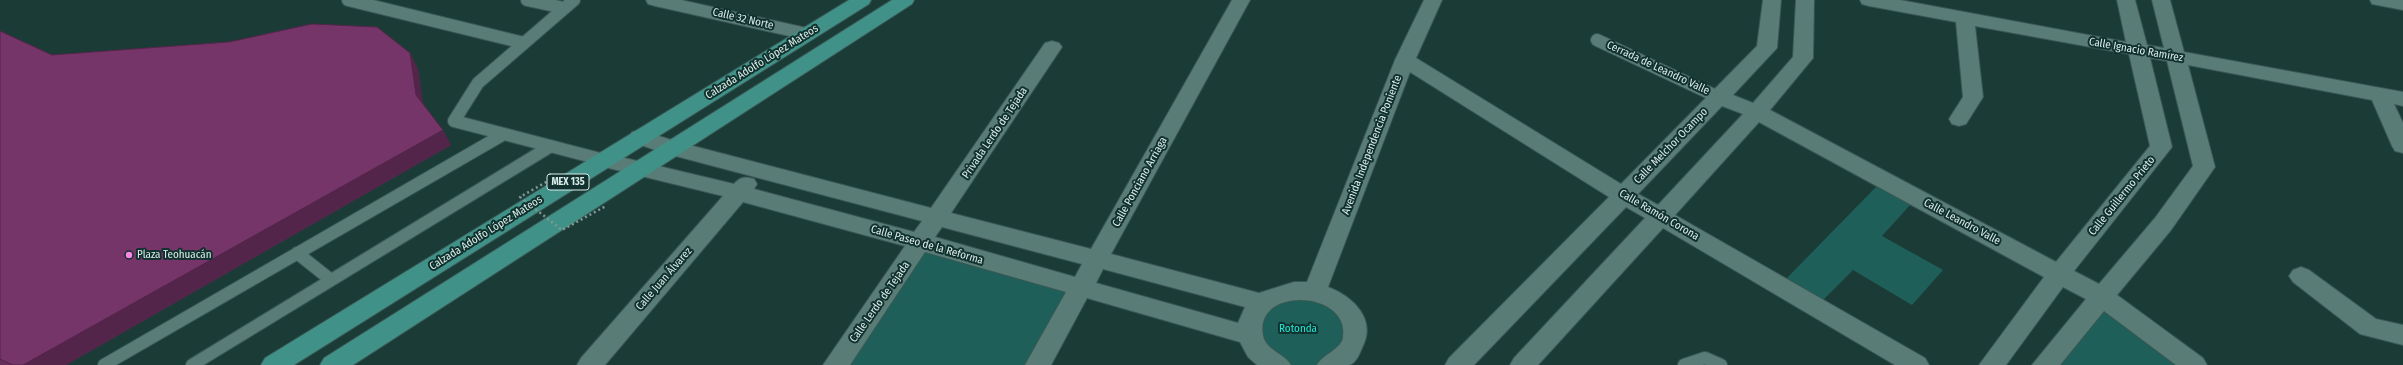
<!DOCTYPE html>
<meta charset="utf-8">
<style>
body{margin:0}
canvas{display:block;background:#1b3b37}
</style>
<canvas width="2403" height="365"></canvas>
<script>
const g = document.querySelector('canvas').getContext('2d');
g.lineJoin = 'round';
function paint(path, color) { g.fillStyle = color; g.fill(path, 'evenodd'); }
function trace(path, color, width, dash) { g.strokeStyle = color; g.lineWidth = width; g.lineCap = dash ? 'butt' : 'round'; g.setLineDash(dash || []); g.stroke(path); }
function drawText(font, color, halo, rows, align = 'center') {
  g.font = font + ' "Fira Sans Condensed",sans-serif'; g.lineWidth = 4; g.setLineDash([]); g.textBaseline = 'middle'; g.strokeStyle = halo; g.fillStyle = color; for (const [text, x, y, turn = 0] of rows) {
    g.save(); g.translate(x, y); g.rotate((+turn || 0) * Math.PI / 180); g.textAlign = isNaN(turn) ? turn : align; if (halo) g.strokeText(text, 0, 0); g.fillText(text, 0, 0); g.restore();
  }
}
paint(new Path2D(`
 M1877,186L1911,204L1882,236L1943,270L1912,305L1853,270L1820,303L1784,281Z
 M921,243L1080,289L1038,365H836Z
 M1289,292L1324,297L1354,339L1325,365H1284L1265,354L1255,316Z
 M2102,297L2194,365H2045Z`), '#1e6059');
const service = new Path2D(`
 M348,0L524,43
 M527,0L564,8
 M1597,40L1718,97
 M504,134L454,121L478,83L574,0
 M297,253L331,280
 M104,365L504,134L604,160
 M192,365L551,146
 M1684,365L1705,358L1721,365`);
const minor = new Path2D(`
 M646,0H681L807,28L814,30L817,34L814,38L807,40L655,6L648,4Z
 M1232,0H1250L1111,254L1259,293L1294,282H1307L1395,60L1424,0H1442L1416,58L1621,184L1757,46L1763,0H1781L1777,48L1733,95L1753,103L1793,57L1796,0H1814L1813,58L1770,110L2056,262L2150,146L2129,54L1975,26L1983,97L1966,124L1959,126L1952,124L1949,119L1963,97L1956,22L1869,6L1862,4L1860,0H1900L2126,42L2117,0H2135L2147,45L2164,48L2152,0H2170L2184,52L2403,92V106L2394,104L2403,123V153L2395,151L2392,146L2372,100L2188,65L2215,167L2171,230L2117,295L2203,358L2207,365H2176L2104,311L2060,365H2032L2086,299L2063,287L2006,365H1979L2044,277L1759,122L1675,215L1925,358L1929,365H1895L1663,228L1538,365H1510L1514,358L1645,218L1626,207L1474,365H1445L1449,358L1609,197L1410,72L1328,287C1354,297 1377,320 1362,348C1359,355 1356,363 1349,365C1340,365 1326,365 1317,365C1323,354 1342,349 1343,337C1350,290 1254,286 1263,335C1265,350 1284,353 1291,365H1257L1248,357L1240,342L1087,298L1051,365H1025L1066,292L925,252L850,365H823L905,246L743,202L605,365H577L581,358L723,196L596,165L593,160L596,155L604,153L734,184C740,177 745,176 754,179L757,184L754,189L914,232L922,221L664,153L632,142L629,137L632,132L640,130L678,142L931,208L1045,43L1052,41L1059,43L1062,47L951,213L1091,249ZM2150,58L2167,61L2193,166L2155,218L2099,284L2074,271L2172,147ZM1722,106L1743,114L1658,205L1638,194ZM942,227L1082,264L1075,277L935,237ZM1103,269L1245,307L1238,323L1096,283Z
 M2370,0H2403V10L2372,4Z
 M2301,267L2309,270L2376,319L2403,325V345L2360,334L2293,282L2289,276L2293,270Z`);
const primary = new Path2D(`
 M849,0H871L869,4L294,365H261L265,358Z
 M892,0H914L912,4L353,365H320L324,358Z`);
trace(service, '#395754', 14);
trace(minor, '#395754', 2);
trace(primary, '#395754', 2);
trace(service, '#5a7c77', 12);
paint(minor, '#5a7c77');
paint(primary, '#409188');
trace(new Path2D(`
 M555,177L520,197L562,230L606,206`), '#809995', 2.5, [2, 3]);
paint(new Path2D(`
 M0,31L52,55L229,42L410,53L418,69L423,105L451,145L66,365H0Z`), '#652e5a');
paint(new Path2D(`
 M410,53L418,69L424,111L416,95Z
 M443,130L451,145L66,365H23Z`), '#53254a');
const building = new Path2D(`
 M312,24L377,27L410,53L416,95L443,130L23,365H13L0,359V31L52,55L229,42Z`);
paint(building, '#763569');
trace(building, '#53254a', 1);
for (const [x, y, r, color] of [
 [129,255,4,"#fc86e4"]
]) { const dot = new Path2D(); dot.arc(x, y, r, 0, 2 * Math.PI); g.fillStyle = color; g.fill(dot); trace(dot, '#10312d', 1.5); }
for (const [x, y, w] of [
 [568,182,42]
]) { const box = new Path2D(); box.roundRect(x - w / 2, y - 8, w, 16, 3); g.fillStyle = '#10312d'; g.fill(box); trace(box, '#daece9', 1); }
drawText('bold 10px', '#daece9', null, [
 ["MEX 135",568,182]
]);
drawText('11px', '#daece9', '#10312d', [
 ["Calle 32 Norte",743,19,13],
 ["Calle Ignacio Ramírez",2136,50,10],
 ["Calzada Adolfo López Mateos",762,62,-32],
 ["Cerrada de Leandro Valle",1658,68,25],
 ["Privada Lerdo de Tejada",995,133,-56],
 ["Avenida Independencia Poniente",1372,145,-69],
 ["Calle Melchor Ocampo",1671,146,-46],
 ["Calle Ponciano Arriaga",1140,182,-61],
 ["Calle Guillermo Prieto",2122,196,-51],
 ["Calle Ramón Corona",1659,215,30],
 ["Calle Leandro Valle",1962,222,28],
 ["Calzada Adolfo López Mateos",486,233,-32],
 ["Calle Paseo de la Reforma",927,245,16],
 ["Calle Juan Álvarez",664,279,-49],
 ["Calle Lerdo de Tejada",880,302,-55]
]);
drawText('11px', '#daece9', '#10312d', [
 ["Plaza Teohuacán",137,255]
], 'left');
drawText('11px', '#20e9d8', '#10312d', [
 ["Rotonda",1298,329]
]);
</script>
